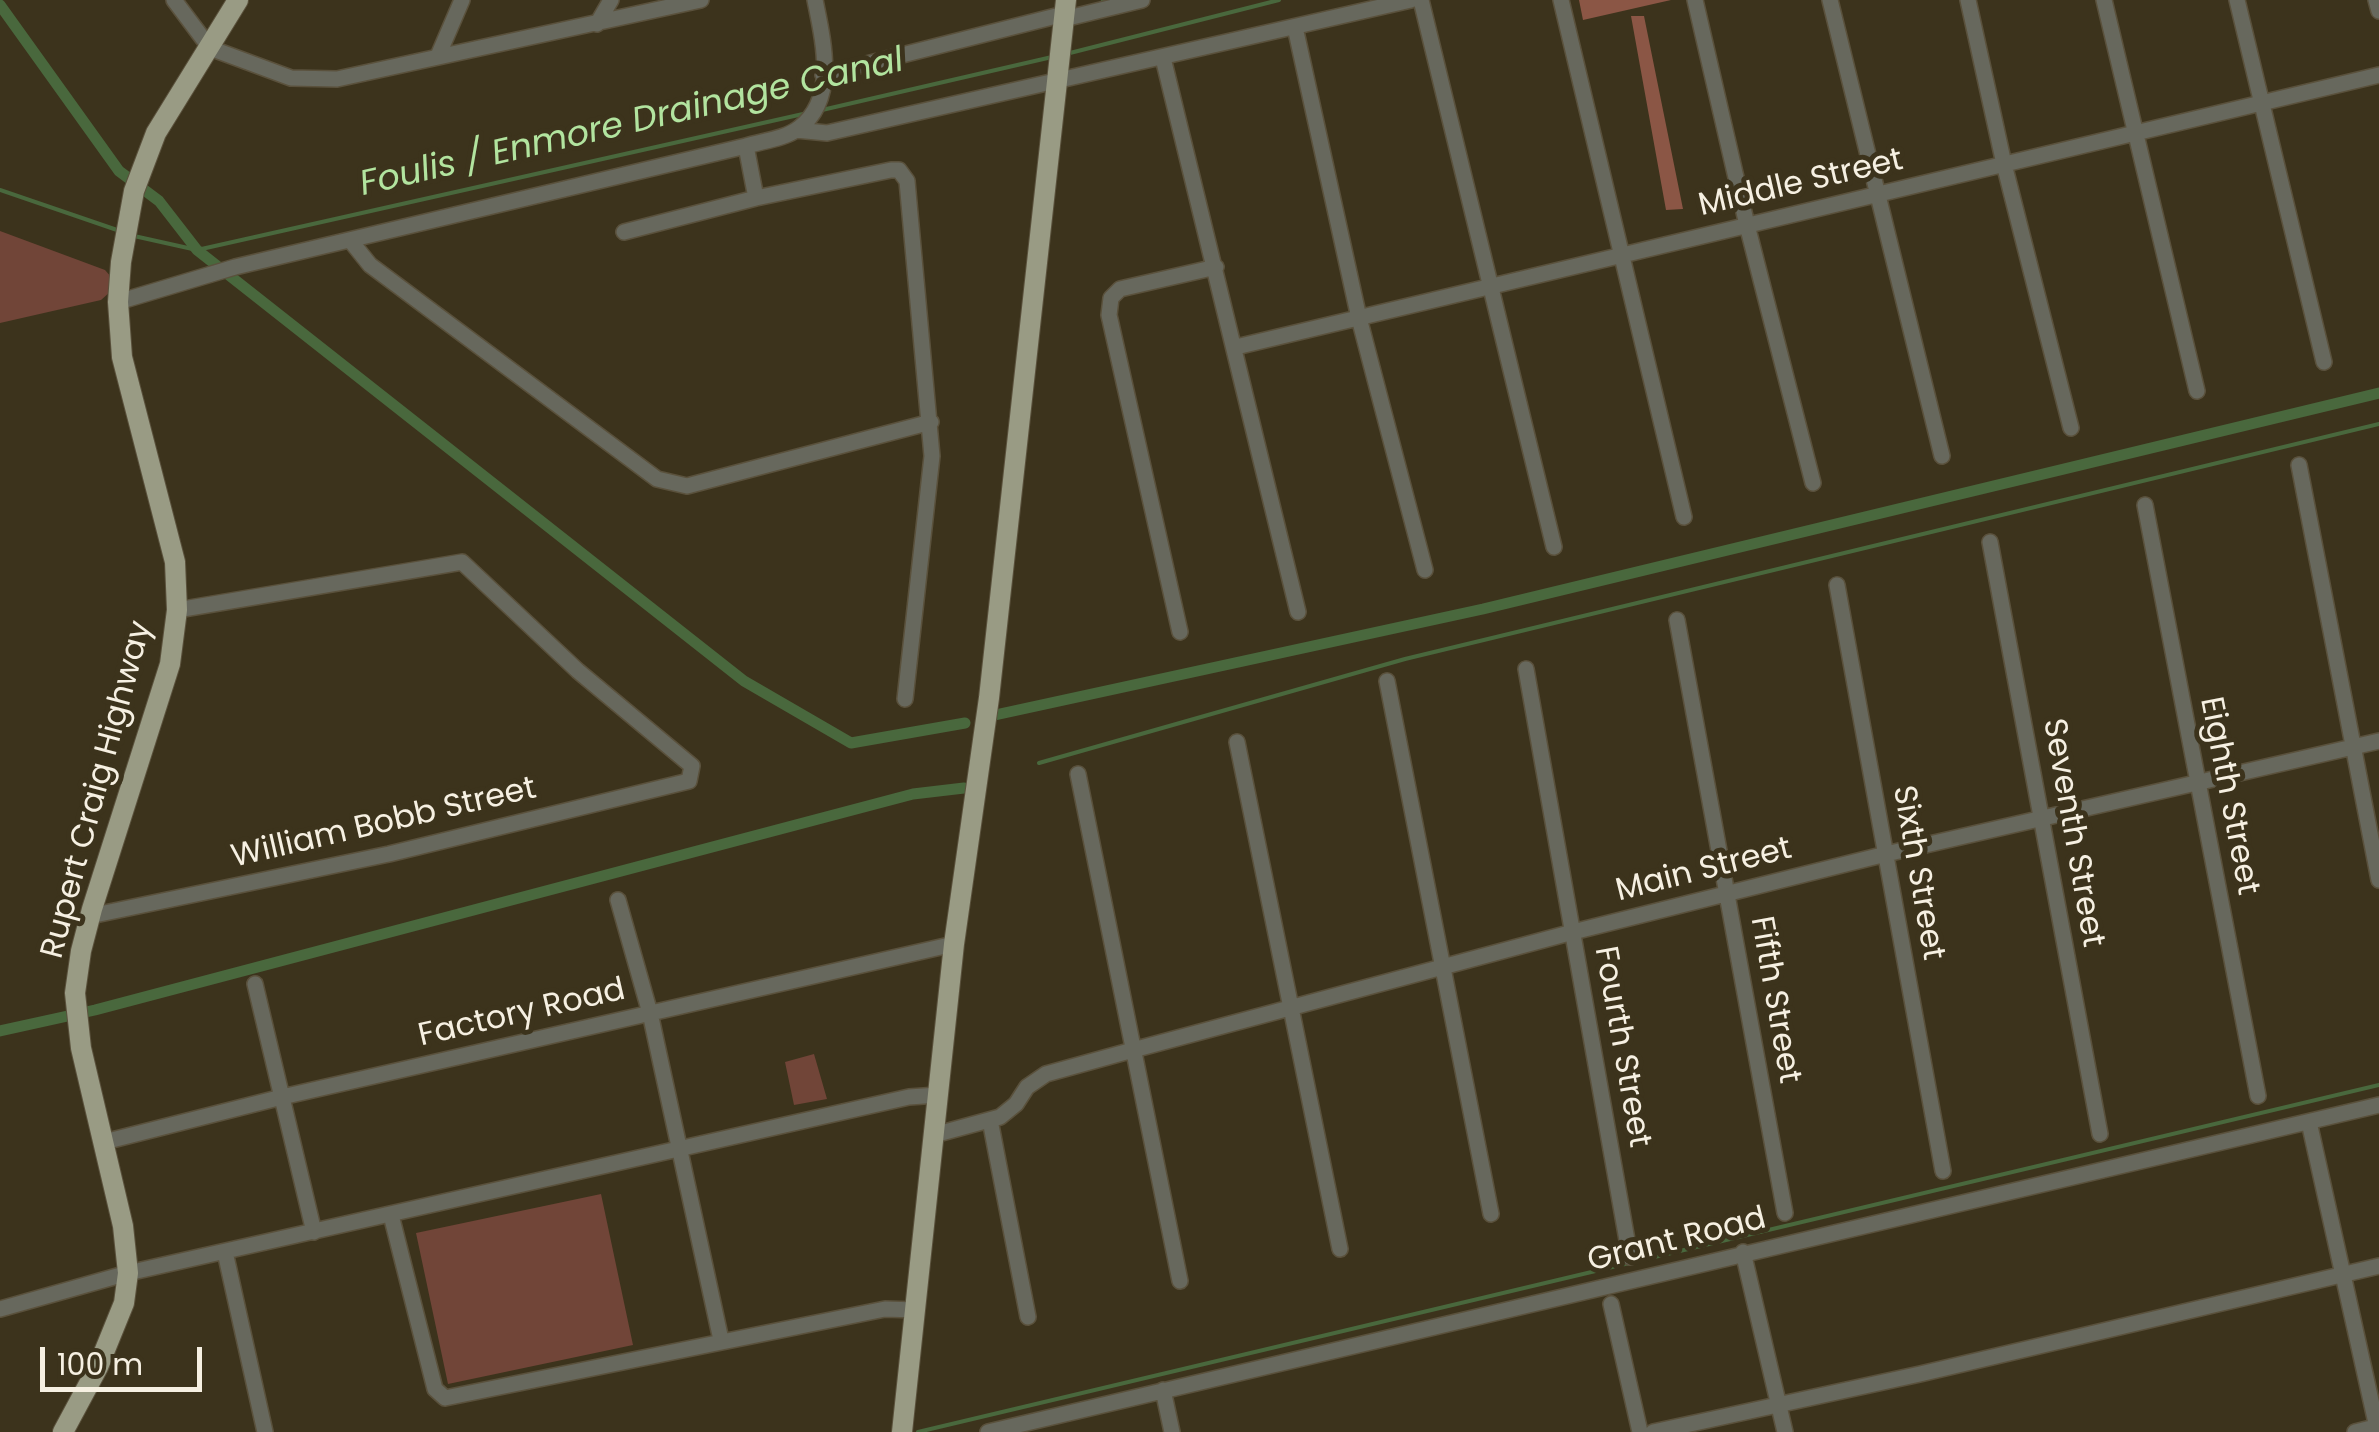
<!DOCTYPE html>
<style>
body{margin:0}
#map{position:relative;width:2379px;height:1432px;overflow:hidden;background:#3c331c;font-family:Poppins,sans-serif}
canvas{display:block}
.scale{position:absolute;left:40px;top:1347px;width:162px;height:45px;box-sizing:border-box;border:5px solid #f6f0e2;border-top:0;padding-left:12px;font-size:30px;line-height:35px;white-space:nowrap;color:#f6f0e2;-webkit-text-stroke:8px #3c331c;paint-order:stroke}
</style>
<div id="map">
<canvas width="2379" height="1432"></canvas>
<div class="scale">100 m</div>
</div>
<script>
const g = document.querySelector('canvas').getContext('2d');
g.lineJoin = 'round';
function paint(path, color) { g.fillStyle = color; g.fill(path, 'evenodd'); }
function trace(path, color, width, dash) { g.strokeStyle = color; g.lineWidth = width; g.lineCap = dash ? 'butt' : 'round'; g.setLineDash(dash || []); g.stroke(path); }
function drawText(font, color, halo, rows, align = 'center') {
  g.font = font + ' Poppins,sans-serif'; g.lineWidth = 10; g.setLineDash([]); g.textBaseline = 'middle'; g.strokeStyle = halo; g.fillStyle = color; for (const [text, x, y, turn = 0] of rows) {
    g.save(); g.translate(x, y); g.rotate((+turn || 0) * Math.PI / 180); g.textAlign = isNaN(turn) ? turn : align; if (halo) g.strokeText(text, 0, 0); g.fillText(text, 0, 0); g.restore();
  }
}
paint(new Path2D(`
 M0,231L105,270L112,278L110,292L101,300L0,323Z
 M814,1054L827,1099L794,1105L785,1062Z
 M601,1194L633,1345L448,1384L416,1233Z`), '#714538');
paint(new Path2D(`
 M1579,0H1671L1583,20Z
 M1631,16H1644L1683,209L1666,210Z`), '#8b5645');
trace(new Path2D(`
 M1103,1V0
 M1066,54L1279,0
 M822,110L1052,57
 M0,190L120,231
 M134,236L197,250L803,114
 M1039,763L1405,659L2379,424
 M918,1432L2379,1085`), '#49683d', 4);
trace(new Path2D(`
 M0,5L119,171L159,201L197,250L744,681L851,743L965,723
 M995,715L1483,609L2379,393
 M0,1031L95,1010L913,794L964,788`), '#49683d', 11);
const minor = new Path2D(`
 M174,0L210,48L291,78L337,79L701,0
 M1421,0L1554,547
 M1561,0L1684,517
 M1695,0L1747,225L1813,483
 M1830,0L1942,456
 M1968,0L2004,164L2071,428
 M2104,0L2197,391
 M2237,0L2324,362
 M2376,0L2379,11
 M1064,19L1142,0
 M597,24L611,0
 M1295,27L1359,318L1425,570
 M438,56L462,0
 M1163,58L1298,612
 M823,75L1064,14
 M796,130L827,133L1411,0
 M746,146L756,198L891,170H899L907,181L932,456L905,699
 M624,232L756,198
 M350,240L370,265L657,479L687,486L931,422
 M118,302L235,267L746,146C762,141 785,139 799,128C838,99 823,40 815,0
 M1236,347L2379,75
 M2299,465L2379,880
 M2145,505L2258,1096
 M1990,542L2100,1134
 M1837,585L1943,1171
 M1677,620L1785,1213
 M1180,632L1109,315L1111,298L1120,289L1216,267
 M1526,669L1630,1257
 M1387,681L1491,1214
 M1237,742L1340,1249
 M1078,774L1180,1281
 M618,900L650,1013L721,1340
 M90,916L389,854L689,781L692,766L578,671L462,562L177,610
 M255,984L314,1232
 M990,1120L1028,1317
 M2309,1122L2378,1432
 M934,1135L1000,1117L1016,1104L1027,1087L1046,1074L1133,1050L1573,932L1886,854L2379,741
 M104,1142L282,1097L954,944
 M391,1215L435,1389L445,1398L885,1309L916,1310
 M225,1252L265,1432
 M1743,1252L1785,1432
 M1611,1304L1640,1432
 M0,1309L128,1273L909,1097L938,1095
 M1163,1390L1172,1432
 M988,1432L2379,1105
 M1653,1432L1920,1374L2379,1266
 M2355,1432L2379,1426`);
const major = new Path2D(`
 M63,1432L98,1367L124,1303L128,1273L123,1226L81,1048L75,993L81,951L92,909L170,664L177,610L175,562L122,357L118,302L121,262L134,191L156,133L238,0
 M902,1432L954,944L989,698L1066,0`);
trace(minor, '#5a513c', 18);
trace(major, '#5a513c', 22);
trace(minor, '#67685d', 15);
trace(major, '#999b84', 20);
drawText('32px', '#f6f0e2', '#3c331c', [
 ["Middle Street",1801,184,-13],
 ["Rupert Craig Highway",98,790,-75],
 ["Eighth Street",2228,796,79],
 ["William Bobb Street",384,824,-13],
 ["Seventh Street",2072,833,80],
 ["Main Street",1704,871,-14],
 ["Sixth Street",1917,873,80],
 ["Fifth Street",1774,1000,80],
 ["Factory Road",522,1014,-13],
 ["Fourth Street",1621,1047,80],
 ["Grant Road",1677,1241,-14]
]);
drawText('italic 35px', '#b2e49f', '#3c331c', [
 ["Foulis / Enmore Drainage Canal",632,124,-13]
]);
</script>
